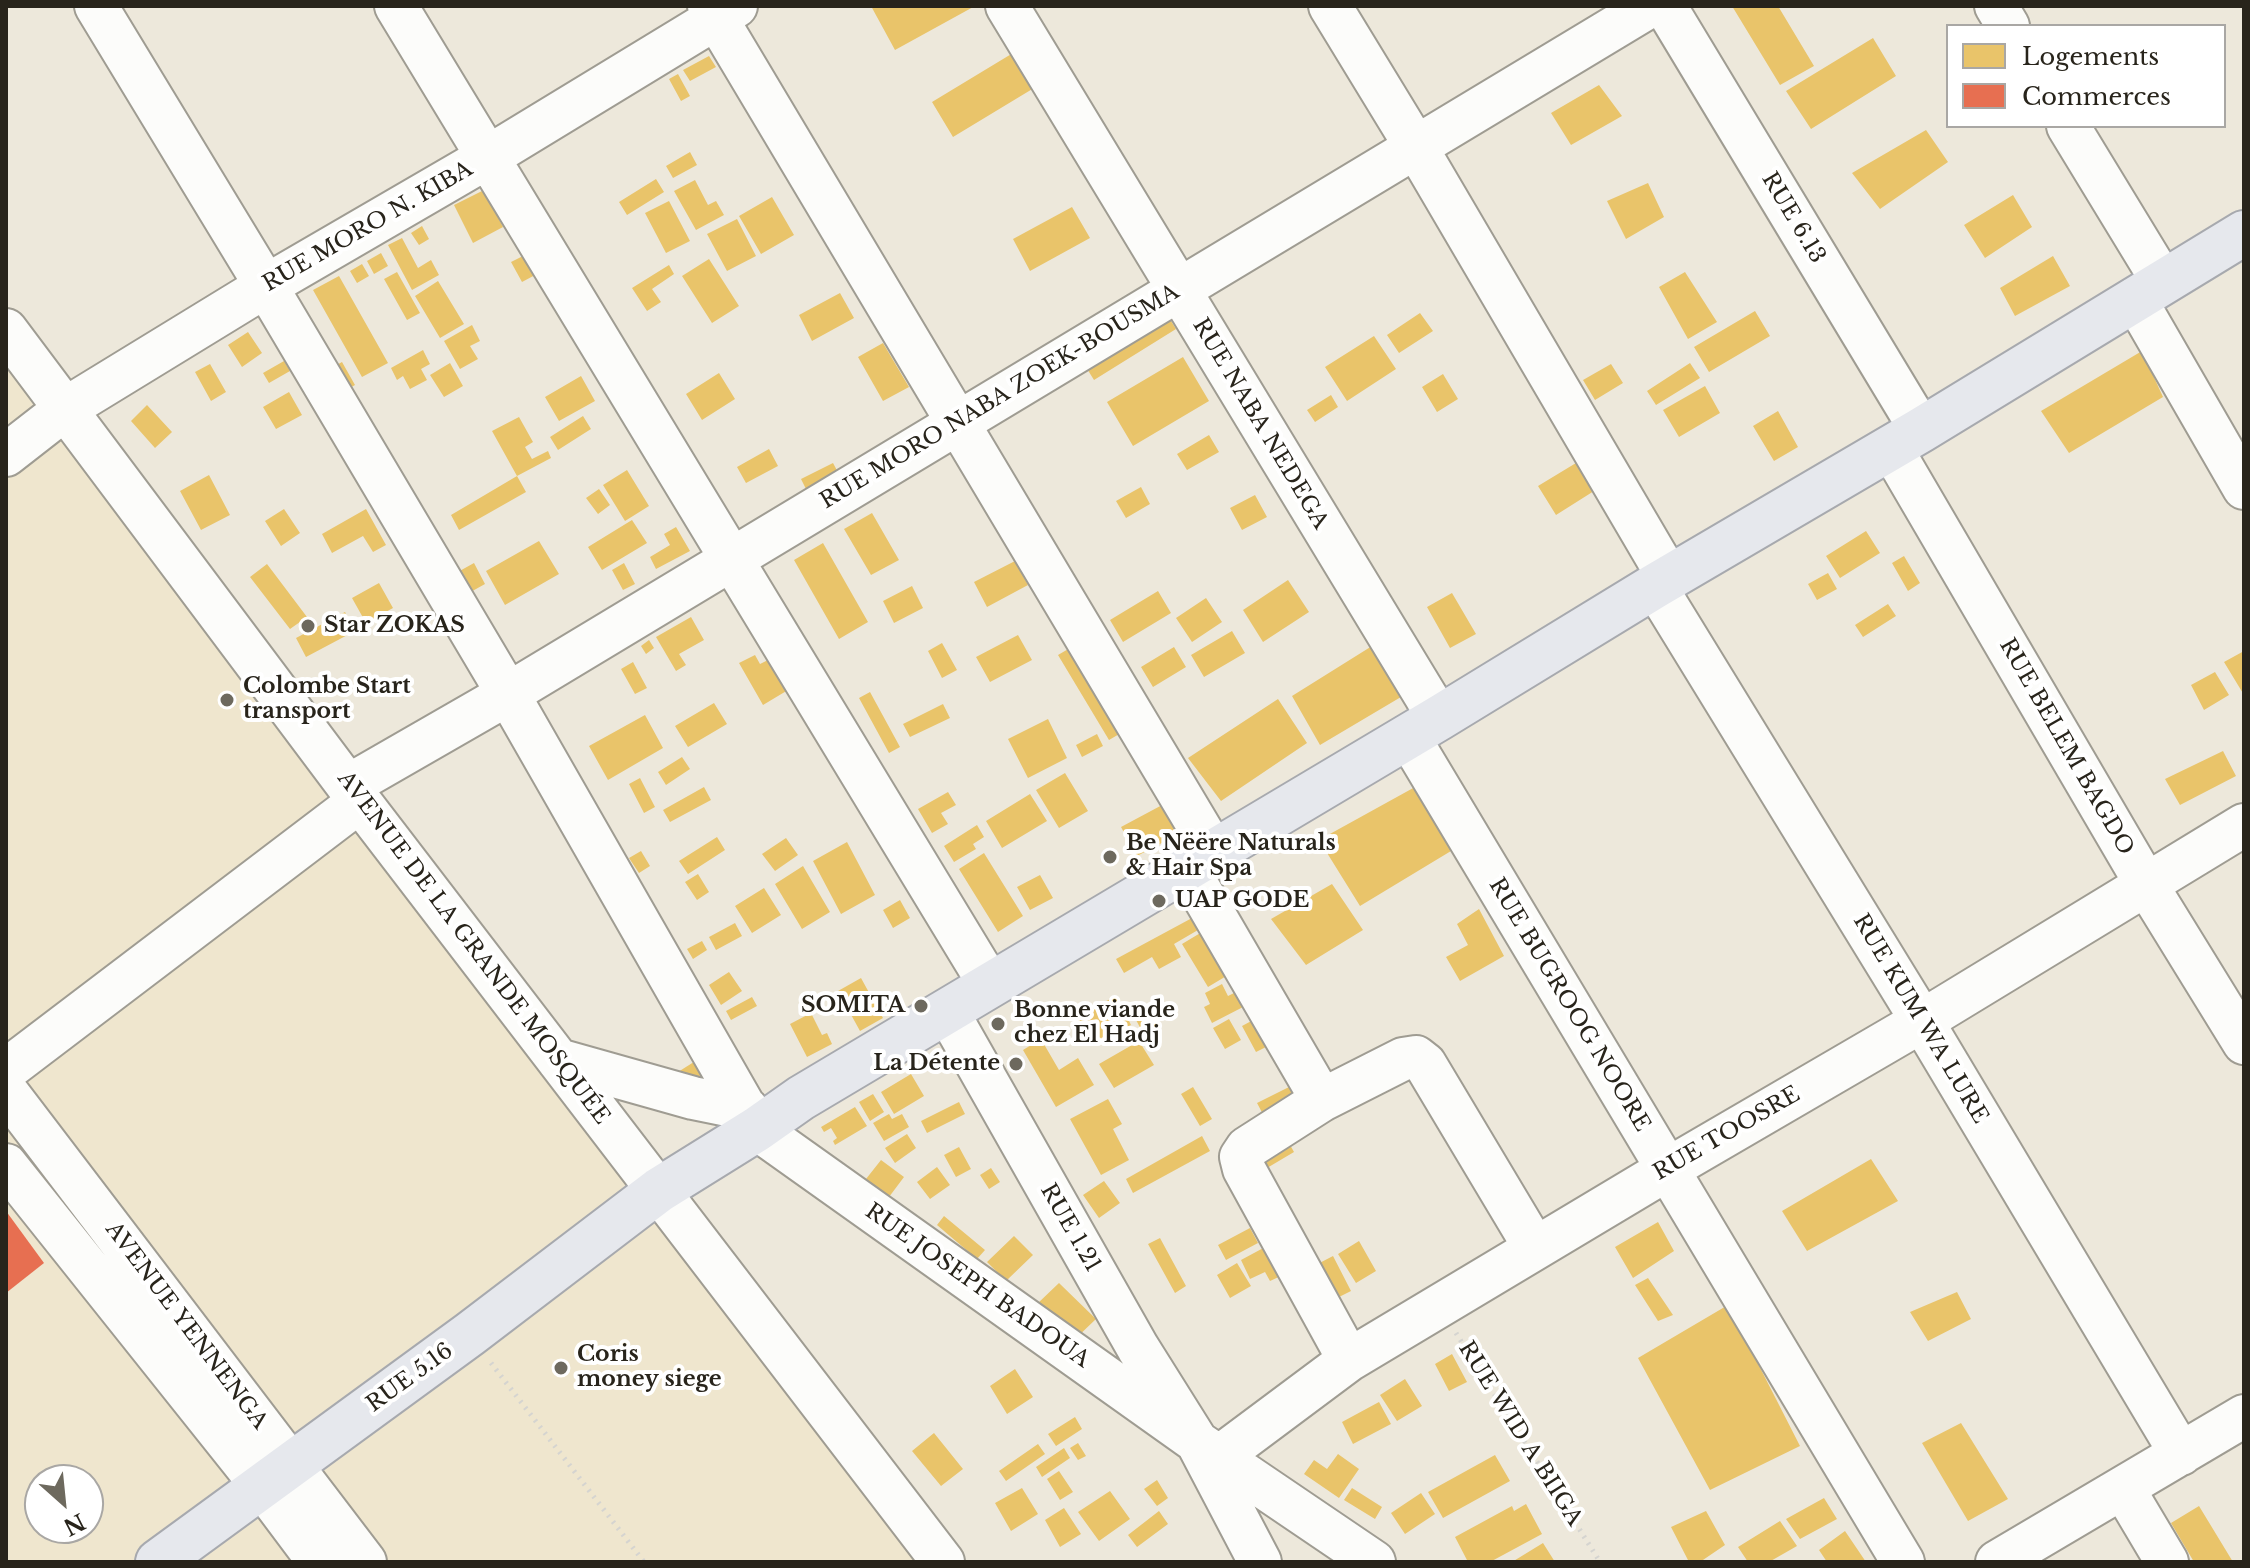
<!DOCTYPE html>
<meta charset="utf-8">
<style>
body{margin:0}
#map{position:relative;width:2250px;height:1568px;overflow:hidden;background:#ede8db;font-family:"Libre Baskerville",serif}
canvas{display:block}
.frame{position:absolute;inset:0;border:8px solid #28241b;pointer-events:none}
.legend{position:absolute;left:1946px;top:24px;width:280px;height:104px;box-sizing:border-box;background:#fff;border:2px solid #a9a7a4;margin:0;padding:10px 14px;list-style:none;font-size:24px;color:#28241b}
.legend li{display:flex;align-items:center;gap:16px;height:40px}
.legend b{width:40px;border:2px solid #a9a7a4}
.north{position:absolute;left:24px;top:1464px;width:80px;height:80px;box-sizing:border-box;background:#fff;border:2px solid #a9a7a4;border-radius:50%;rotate:153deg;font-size:22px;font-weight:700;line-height:32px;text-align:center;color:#28241b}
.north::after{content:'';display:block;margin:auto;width:28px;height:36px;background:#6d695e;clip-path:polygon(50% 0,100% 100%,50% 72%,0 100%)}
</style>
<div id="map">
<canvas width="2250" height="1568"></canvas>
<div class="frame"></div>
<ul class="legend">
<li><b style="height:22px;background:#e9c46a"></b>Logements</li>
<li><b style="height:22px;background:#e76f51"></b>Commerces</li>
</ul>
<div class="north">N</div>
</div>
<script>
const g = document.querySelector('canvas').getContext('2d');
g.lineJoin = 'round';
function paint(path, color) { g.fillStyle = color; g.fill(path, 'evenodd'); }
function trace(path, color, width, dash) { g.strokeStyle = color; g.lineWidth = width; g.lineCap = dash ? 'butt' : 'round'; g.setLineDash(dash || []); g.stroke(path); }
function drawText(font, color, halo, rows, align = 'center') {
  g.font = font + ' "Libre Baskerville",serif'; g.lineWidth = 8; g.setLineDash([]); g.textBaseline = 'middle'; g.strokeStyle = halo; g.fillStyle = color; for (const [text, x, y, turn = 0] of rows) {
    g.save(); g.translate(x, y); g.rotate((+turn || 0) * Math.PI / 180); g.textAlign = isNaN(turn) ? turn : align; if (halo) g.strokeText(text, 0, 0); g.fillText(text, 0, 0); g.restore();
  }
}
paint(new Path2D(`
 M6,330L943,1562H6ZM40,1480H88V1528H40Z`), '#efe6ce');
paint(new Path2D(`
 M871,6H975L895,50Z
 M1732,6H1778L1814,66L1780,85Z
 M1873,38L1896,76L1811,129L1786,91Z
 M1013,53L1034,88L953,137L932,102Z
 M709,56L716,67L690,81L683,70Z
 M678,74L690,96L681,101L669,79Z
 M1599,85L1622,116L1571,145L1551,113Z
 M1926,130L1948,162L1880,209L1852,173Z
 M690,152L697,165L673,178L666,166Z
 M656,179L664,192L627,215L619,202Z
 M695,180L708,205L716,201L724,215L696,230L674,191Z
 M1648,183L1664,217L1626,239L1607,201Z
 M484,190L503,227L473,243L454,205Z
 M2013,195L2032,227L1985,258L1964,225Z
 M772,197L794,235L761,254L739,216Z
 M669,201L690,241L666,253L645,213Z
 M1072,207L1090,238L1030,271L1013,239Z
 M737,219L756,256L727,271L707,234Z
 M422,226L429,239L419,245L411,233Z
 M402,238L418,268L431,260L439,275L412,290L388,245Z
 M381,253L388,266L374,274L367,261Z
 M527,254L537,274L522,282L511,262Z
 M2053,256L2070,286L2015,316L2000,288Z
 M709,259L739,306L712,323L682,276Z
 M362,264L369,276L357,283L350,271Z
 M669,265L674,274L652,289L661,302L647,311L632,288Z
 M397,272L420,313L407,320L384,279Z
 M1685,272L1717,322L1688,339L1659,287Z
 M339,276L388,363L362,377L313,290Z
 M438,281L464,324L440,338L415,296Z
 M840,293L854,318L812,341L799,315Z
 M1755,311L1770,336L1709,372L1694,347Z
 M1166,313L1176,329L1094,380L1084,364Z
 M1420,313L1433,331L1399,353L1387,335Z
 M472,325L480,341L470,346L478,359L460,369L444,341Z
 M248,332L262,353L242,367L228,345Z
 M1374,336L1396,369L1347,401L1325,367Z
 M883,343L909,387L883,401L858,357Z
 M423,350L430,364L421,369L427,380L410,389L403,376L397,380L391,368Z
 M2142,351L2163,397L2069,453L2041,411Z
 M1183,357L1209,401L1133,446L1107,402Z
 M284,361L290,371L269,383L263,373Z
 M342,362L355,385L344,391L331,368Z
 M450,363L463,386L444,397L430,375Z
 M1690,363L1700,378L1656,405L1647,391Z
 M210,364L226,392L211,401L195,372Z
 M1611,364L1623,383L1595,400L1583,380Z
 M719,373L735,399L702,420L686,394Z
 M1443,374L1458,399L1437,412L1422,387Z
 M581,376L595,401L559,421L545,397Z
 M1705,386L1720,413L1679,437L1663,410Z
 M289,392L302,415L276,429L263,407Z
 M1331,395L1338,407L1315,422L1307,410Z
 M147,405L172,432L155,448L131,421Z
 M1778,411L1798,447L1774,461L1753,426Z
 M583,416L591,429L558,450L550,437Z
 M519,417L533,442L525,447L532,459L548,451L551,458L517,476L492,431Z
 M1209,435L1219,452L1187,470L1177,454Z
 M769,449L778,466L746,483L737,467Z
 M833,463L841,478L809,495L801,479Z
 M1576,463L1594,491L1556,515L1538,486Z
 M627,470L649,506L625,521L603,485Z
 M209,475L230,515L201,530L180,491Z
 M517,476L526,492L459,530L451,515Z
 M1141,487L1150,504L1126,518L1116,501Z
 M599,489L610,505L598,514L586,498Z
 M1255,495L1267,517L1242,530L1230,508Z
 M284,509L300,533L281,546L265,521Z
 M366,509L386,545L373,552L363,536L332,553L322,534Z
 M872,513L899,560L871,575L844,529Z
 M632,520L647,543L602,570L588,547Z
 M676,527L690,551L656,569L650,557L670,545L664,534Z
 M1866,531L1880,553L1840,578L1826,556Z
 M539,541L559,574L505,605L486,571Z
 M823,543L868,622L839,639L794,560Z
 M1904,556L1920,583L1908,591L1892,563Z
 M1015,561L1028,585L987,607L974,582Z
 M474,563L485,584L467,594L456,573Z
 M624,563L635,584L623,590L612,570Z
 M267,564L307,617L290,629L250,577Z
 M1828,573L1837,589L1817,600L1808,584Z
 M1288,580L1309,612L1263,642L1243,610Z
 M379,583L393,608L366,623L352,598Z
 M912,586L923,608L894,623L883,601Z
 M1158,591L1171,613L1123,642L1110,620Z
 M1452,593L1476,634L1450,648L1427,607Z
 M1206,598L1222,622L1192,642L1176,618Z
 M1888,604L1896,616L1863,637L1855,625Z
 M345,612L355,631L306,657L296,638Z
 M691,617L704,640L679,654L686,665L676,671L656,637Z
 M1232,631L1245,653L1204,677L1191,655Z
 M1018,635L1032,660L990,682L976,657Z
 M649,640L654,648L646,654L641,646Z
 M942,643L957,670L942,678L928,651Z
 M1372,646L1406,694L1320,745L1292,696Z
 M1174,647L1186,667L1153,687L1141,667Z
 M1070,648L1121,733L1109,740L1058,655Z
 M2244,651V695L2224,662Z
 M755,655L760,664L770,659L788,690L763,705L739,663Z
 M633,662L647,688L635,694L621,669Z
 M2215,672L2229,695L2204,710L2191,685Z
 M870,692L900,747L889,753L859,698Z
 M1278,699L1307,743L1221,801L1188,758Z
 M714,703L727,724L688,747L675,726Z
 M943,704L950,718L910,737L903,724Z
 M645,715L663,748L608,780L589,746Z
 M1048,719L1067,758L1028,778L1008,739Z
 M1097,734L1103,746L1082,757L1076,745Z
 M2223,751L2236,776L2180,805L2165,779Z
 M682,757L690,769L666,785L658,772Z
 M1065,773L1088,811L1059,828L1036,790Z
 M640,778L655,807L644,813L629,784Z
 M704,787L711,800L670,822L663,810Z
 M1415,787L1451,851L1360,906L1319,840Z
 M948,792L956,805L941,813L948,824L932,833L918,809Z
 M1030,794L1047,821L1002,848L986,821Z
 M1164,804L1179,834L1137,856L1121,827Z
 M977,825L984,837L973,844L976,849L954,862L944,846Z
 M717,837L725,850L688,874L679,861Z
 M786,838L798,855L775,871L762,854Z
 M847,842L875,895L841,914L813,861Z
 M641,851L650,866L639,873L629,858Z
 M984,853L1023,916L998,932L959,869Z
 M803,866L830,912L802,929L775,884Z
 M698,874L709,892L697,900L685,882Z
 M1040,875L1053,898L1030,910L1017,887Z
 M1332,884L1363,930L1306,965L1271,919Z
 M764,888L781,915L752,933L735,906Z
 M900,900L910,918L893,928L883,910Z
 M1479,909L1504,956L1460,981L1446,957L1468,945L1457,924Z
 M1192,918L1198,930L1174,944L1181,957L1159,969L1152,957L1124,973L1116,959Z
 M735,923L742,936L716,950L709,937Z
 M1202,932L1228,975L1208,987L1182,944Z
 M702,941L707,950L693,959L687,949Z
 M729,972L742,991L721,1005L709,985Z
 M861,978L883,1018L860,1031L838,991Z
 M1222,984L1228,996L1238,991L1245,1006L1212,1023L1204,1007L1210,1004L1205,993Z
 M1117,996L1131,1025L1089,1045L1074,1016Z
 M752,997L757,1006L731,1020L726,1011Z
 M1149,1011L1159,1030L1145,1037L1135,1018Z
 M811,1013L822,1035L827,1033L832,1044L807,1057L790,1024Z
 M1229,1019L1241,1040L1225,1049L1213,1028Z
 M1255,1019L1270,1045L1256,1052L1242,1026Z
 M1041,1039L1059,1070L1078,1058L1094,1085L1056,1107L1023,1050Z
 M1139,1041L1154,1065L1114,1088L1099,1064Z
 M697,1060L705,1073L686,1084L678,1072Z
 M911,1074L924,1096L894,1114L881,1092Z
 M1295,1084L1303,1099L1265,1118L1257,1103Z
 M1193,1087L1212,1119L1200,1126L1181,1094Z
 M873,1094L884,1112L870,1121L859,1102Z
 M1108,1099L1122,1124L1113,1129L1129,1160L1101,1175L1070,1119Z
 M959,1102L965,1114L927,1133L921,1121Z
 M855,1107L867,1126L835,1145L833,1141L837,1138L831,1128L824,1132L821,1127Z
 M889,1114L892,1119L902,1114L909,1127L884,1141L873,1123Z
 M907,1134L916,1148L895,1163L885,1148Z
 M1202,1136L1210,1151L1133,1193L1126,1179Z
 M1285,1136L1294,1152L1267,1168L1258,1153Z
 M959,1147L971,1169L956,1177L944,1155Z
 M1871,1159L1898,1201L1807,1251L1782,1211Z
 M881,1160L904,1177L889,1197L866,1179Z
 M937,1167L950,1185L930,1199L917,1182Z
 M991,1168L1000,1182L989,1189L980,1175Z
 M1104,1181L1120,1203L1099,1218L1083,1195Z
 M944,1216L985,1250L977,1259L937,1225Z
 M1658,1222L1674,1251L1633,1278L1615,1247Z
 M1250,1228L1258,1243L1226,1260L1218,1245Z
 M1014,1236L1033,1255L1006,1281L987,1262Z
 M1160,1238L1186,1286L1175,1293L1148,1244Z
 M1359,1241L1376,1271L1356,1283L1338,1254Z
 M1267,1246L1283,1275L1270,1281L1265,1272L1250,1279L1241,1260Z
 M1333,1256L1351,1291L1327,1303L1308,1269Z
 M1237,1263L1251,1286L1230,1298L1217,1275Z
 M1648,1278L1673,1315L1658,1321L1635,1285Z
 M1059,1283L1096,1319L1073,1341L1037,1304Z
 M1957,1292L1971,1319L1928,1341L1910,1312Z
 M1728,1305L1800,1446L1710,1490L1638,1358Z
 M1452,1354L1467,1382L1449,1391L1435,1364Z
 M1015,1369L1033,1397L1007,1414L990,1386Z
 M1405,1379L1422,1406L1397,1421L1380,1395Z
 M1379,1402L1391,1424L1353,1444L1342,1422Z
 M1075,1417L1082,1429L1056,1446L1048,1434Z
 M1961,1423L2008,1499L1968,1521L1922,1443Z
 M934,1433L963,1469L941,1486L912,1451Z
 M1078,1443L1086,1456L1078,1460L1070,1448Z
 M1038,1444L1045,1454L1006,1481L999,1471Z
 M1064,1448L1070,1458L1042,1477L1036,1467Z
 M1338,1454L1359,1469L1339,1498L1304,1474L1314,1460L1327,1469Z
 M1495,1455L1510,1481L1443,1518L1428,1492Z
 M1059,1471L1073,1492L1060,1500L1047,1479Z
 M1157,1480L1168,1498L1157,1506L1144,1489Z
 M1022,1488L1038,1514L1011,1531L995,1503Z
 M1352,1488L1382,1507L1375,1519L1344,1500Z
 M1110,1491L1130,1519L1099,1541L1078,1512Z
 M1421,1493L1435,1514L1405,1534L1391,1513Z
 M1824,1498L1837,1519L1800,1539L1786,1519Z
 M1526,1504L1542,1534L1490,1562H1468L1455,1537L1512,1506L1514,1511Z
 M2199,1506L2233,1562H2194L2171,1523Z
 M1064,1508L1081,1534L1060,1547L1045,1520Z
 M1159,1511L1168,1524L1137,1547L1128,1535Z
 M1706,1511L1725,1545L1700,1562H1689L1671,1527Z
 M1780,1521L1797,1546L1769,1562H1748L1738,1547Z
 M1845,1531L1866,1562H1827L1819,1550Z
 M1543,1543L1555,1562H1512Z`), '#e9c46a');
paint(new Path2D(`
 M6,1211L44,1263L6,1293Z`), '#e76f51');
const minor = new Path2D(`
 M96,6L266,286L508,694L757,1129L1197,1442L1374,1562
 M396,6L990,985
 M709,6L1214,852
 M1007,6L1439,718
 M1330,6L1416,147L1669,578
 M1665,6L1921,430
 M1996,6L2008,26
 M2068,126L2163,282
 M2135,299L2244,488
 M6,330L348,786L943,1562
 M1891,448L2146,884L2244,1043
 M6,455L65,409L266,286L488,157L736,6
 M1655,586L1922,1021L2181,1454
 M1408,736L1903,1562
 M348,786L508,694L1650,6
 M1187,868L1322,1100
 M947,1011L1138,1348L1197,1442L1260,1562
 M558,1060L693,1098L747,1109
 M6,1070L360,801
 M6,1091L365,1562
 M6,1165L262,1486L319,1562
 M1349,1360L1244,1169L1241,1157L1247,1148L1322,1100L1403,1059L1416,1057L1425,1064L1535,1248
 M1219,1457L1349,1360L1668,1169L1922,1021L2244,825
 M2123,1488L2167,1562
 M1997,1562L2244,1416`);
const major = new Path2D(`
 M158,1562L470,1334L659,1190L757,1129L801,1098L1439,718L1655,586L1921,430L2244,233`);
trace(minor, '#9f9c92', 46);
trace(major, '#a7a9ae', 48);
trace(new Path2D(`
 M1456,1333L1600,1562
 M491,1363L644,1562`), '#d5d4d0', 5, [2, 6]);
trace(minor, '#fcfcfa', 42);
trace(major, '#e6e8ed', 44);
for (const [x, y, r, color] of [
 [308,626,8,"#6d695e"],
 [227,700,8,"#6d695e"],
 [1110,857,8,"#6d695e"],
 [1159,901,8,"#6d695e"],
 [921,1006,8,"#6d695e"],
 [998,1024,8,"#6d695e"],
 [1016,1064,8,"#6d695e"],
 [561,1368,8,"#6d695e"]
]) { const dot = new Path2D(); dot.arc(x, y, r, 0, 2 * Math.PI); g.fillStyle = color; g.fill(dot); trace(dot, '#fff', 3); }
drawText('22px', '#28241b', '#fff', [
 ["RUE 6.13",1793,218,59],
 ["RUE MORO N. KIBA",368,227,-30],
 ["RUE MORO NABA ZOEK-BOUSMA",1000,397,-31],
 ["RUE NABA NEDEGA",1260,424,59],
 ["RUE BELEM BAGDO",2066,747,60],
 ["AVENUE DE LA GRANDE MOSQUÉE",473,948,53],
 ["RUE BUGROOG NOORE",1569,1005,59],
 ["RUE KUM WA LURE",1920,1019,59],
 ["RUE TOOSRE",1727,1134,-30],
 ["RUE 1.21",1070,1228,60],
 ["RUE JOSEPH BADOUA",977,1286,35],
 ["AVENUE YENNENGA",186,1326,53],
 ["RUE 5.16",410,1378,-36],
 ["RUE WID A BIIGA",1520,1434,58]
]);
drawText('bold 22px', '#28241b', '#fff', [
 ["Star ZOKAS",324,626],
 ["Colombe Start",243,687],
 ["transport",243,712],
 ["Be Nëëre Naturals",1126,844],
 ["& Hair Spa",1126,869],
 ["UAP GODE",1175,901],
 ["SOMITA",905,1006,"right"],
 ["Bonne viande",1014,1011],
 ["chez El Hadj",1014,1036],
 ["La Détente",1000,1064,"right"],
 ["Coris",577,1355],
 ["money siege",577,1380]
], 'left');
</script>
